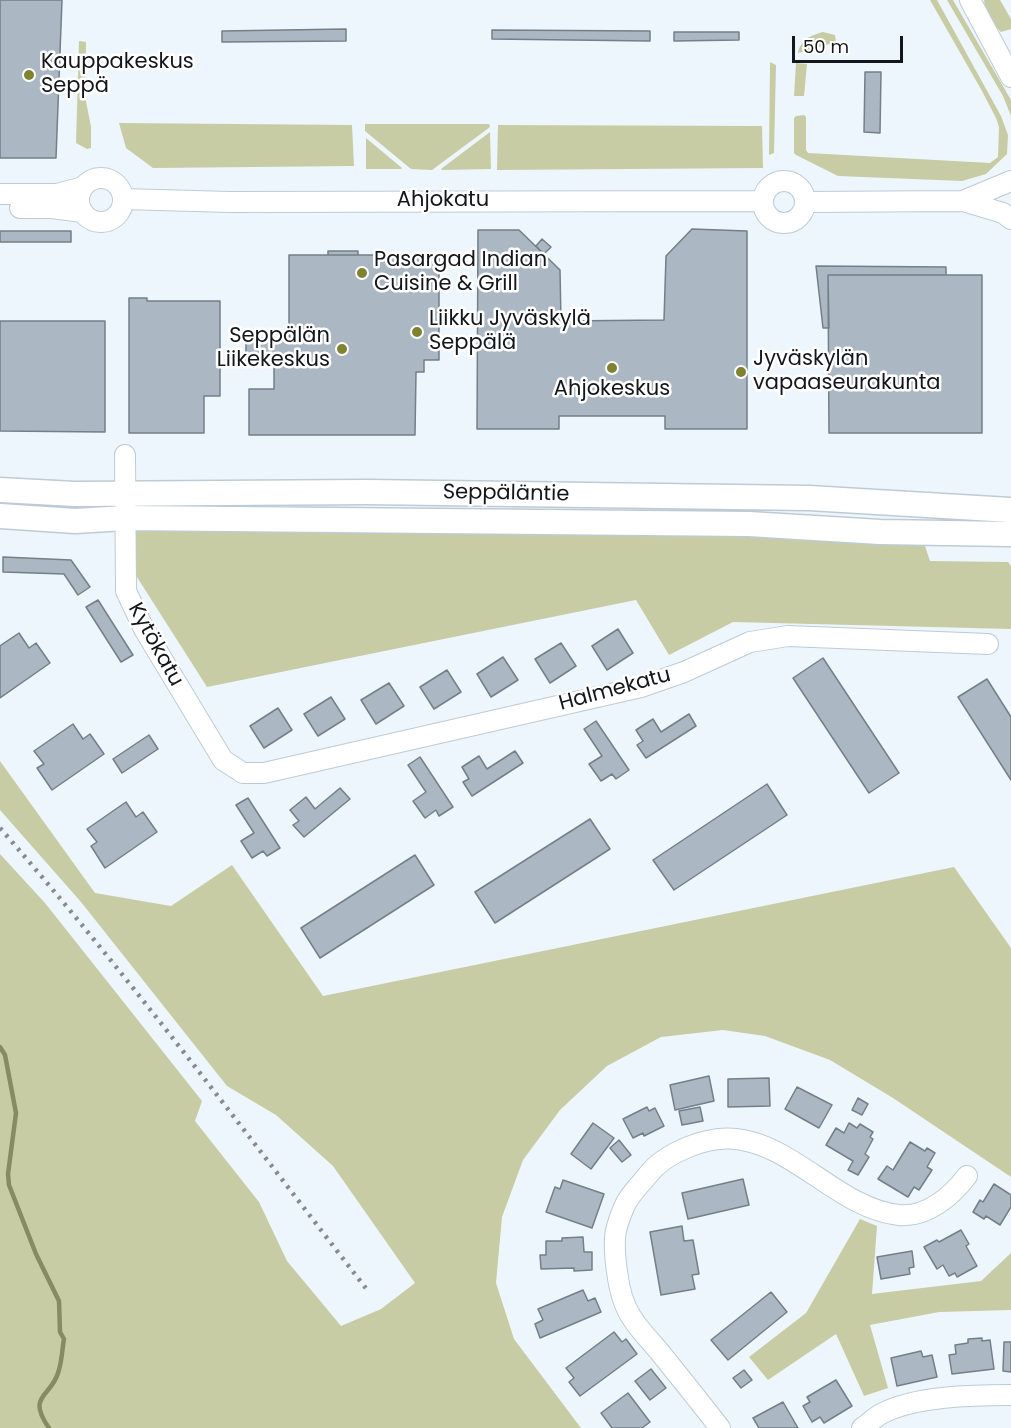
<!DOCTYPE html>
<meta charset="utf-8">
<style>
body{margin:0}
#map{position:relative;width:1011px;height:1428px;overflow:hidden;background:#eef6fd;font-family:Poppins,sans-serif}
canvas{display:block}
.scale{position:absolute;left:792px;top:36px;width:111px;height:27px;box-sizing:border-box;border:3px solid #13171b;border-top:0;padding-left:8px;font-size:18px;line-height:21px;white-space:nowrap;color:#13171b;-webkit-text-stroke:4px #fff;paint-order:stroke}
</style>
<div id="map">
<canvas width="1011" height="1428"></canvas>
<div class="scale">50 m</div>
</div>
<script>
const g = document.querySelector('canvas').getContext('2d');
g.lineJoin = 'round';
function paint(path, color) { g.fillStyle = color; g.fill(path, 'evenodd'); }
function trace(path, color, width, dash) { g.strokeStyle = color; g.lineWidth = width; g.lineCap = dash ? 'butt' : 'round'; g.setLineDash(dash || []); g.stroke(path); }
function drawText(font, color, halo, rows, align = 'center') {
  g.font = font + ' Poppins,sans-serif'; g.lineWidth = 5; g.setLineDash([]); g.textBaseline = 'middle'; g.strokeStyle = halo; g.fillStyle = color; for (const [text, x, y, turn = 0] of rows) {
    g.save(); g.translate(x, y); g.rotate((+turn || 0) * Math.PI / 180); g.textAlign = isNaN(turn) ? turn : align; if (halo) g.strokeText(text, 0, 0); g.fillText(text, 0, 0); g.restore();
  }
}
paint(new Path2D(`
 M930,0H937L1001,116L1008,135L1007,154L986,174L962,181L838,176L796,155L794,153V118L796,116L804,115L806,117V150L808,153L990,163L998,157L999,127L996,118L982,91Z
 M947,0H953L1011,100V116L1003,96Z
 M984,0H1000L1011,19V29L1001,32C991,23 985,13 984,0Z
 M823,32L835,35L836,42L798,53C800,40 812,35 823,32Z
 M79,41L86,42L85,96L91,127V148L87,149L76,143Z
 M770,62L776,65L774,153L769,155Z
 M796,63L807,64L804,96H794Z
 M119,123L352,125L354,166L153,168L126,148Z
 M365,124H489L490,127L432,170L411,169L365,131Z
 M498,125L762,126L763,168L497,170Z
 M490,132L491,169L442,170L441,169Z
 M366,138L402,168L401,169H366Z
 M145,529L171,532H698L924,543L930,561L1008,562L1011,566V629L733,622L669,655L636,600L207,687L128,563L129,532Z
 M0,761L95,893L171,906L232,865L323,996L954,867L1011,948V1177L893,1098L830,1060L765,1036L723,1030L661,1037L607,1066L560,1110L523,1160L502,1217L496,1283L514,1339L581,1428H0V854L45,903L202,1101L195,1121L259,1202L287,1261L341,1326L381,1309L415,1283L333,1166L276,1115L227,1086L81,902L0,810Z
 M860,1219L877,1226L872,1294L981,1281L1011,1253V1310L939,1312L870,1325L888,1388L864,1396L836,1334L768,1380L749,1357L806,1313Z`), '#c7cca4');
trace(new Path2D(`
 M0,1047L5,1055L16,1113L8,1174L9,1185L36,1254L59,1301L60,1332L64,1339C62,1350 62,1362 58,1373C51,1397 26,1395 49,1428`), '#868c62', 4.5);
const building = new Path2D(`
 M0,0H62L56,158H0Z
 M346,29V41L222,42V31Z
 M492,30L650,31V41L492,39Z
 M674,32H739V40L674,41Z
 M865,72H881L880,133L864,132Z
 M692,229L747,231V429H665V416H559V429H477L478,230H519L560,270L561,321L664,320L666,256Z
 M0,231H71V242H0Z
 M542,239L551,247L544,254L536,246Z
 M328,251H358V255H328Z
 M289,255H439V360H424V372H416L415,435H249V389H274V364H246V338L289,339Z
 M816,266L946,267V275H828L829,328H823Z
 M828,275H982V433H829Z
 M129,298H147V301H220V396H204V433H129Z
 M0,321H105V432L0,431Z
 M3,557L71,560L90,587L78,595L64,574L3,572Z
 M98,600L133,655L121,662L86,607Z
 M618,629L633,653L607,670L592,646Z
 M19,633L29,648L36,643L50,663L0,698V646Z
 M561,643L576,666L550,683L535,659Z
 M503,657L518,680L491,697L477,674Z
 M823,658L899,773L869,793L793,678Z
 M447,670L461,692L434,709L420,687Z
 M987,679L1011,717V780L958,697Z
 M389,683L404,706L376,724L361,700Z
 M331,697L345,719L318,736L304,714Z
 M278,708L292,730L264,748L250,726Z
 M689,714L696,726L646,758L637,745L643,741L636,730L653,719L661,732Z
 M596,721L629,770L616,779L612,774L601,781L589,764L602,756L584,729Z
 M73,724L83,739L90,734L104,754L52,790L37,768L44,764L34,751Z
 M149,735L158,749L122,773L113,759Z
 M515,751L523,763L472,796L463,782L469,779L462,767L479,756L487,769Z
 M420,757L453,807L439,816L436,810L425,818L413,801L426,792L408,765Z
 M767,784L787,815L674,890L653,860Z
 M340,788L350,799L304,837L293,825L299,821L290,810L306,797L315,809Z
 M248,798L280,848L267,856L263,851L252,858L241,841L254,833L236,805Z
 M126,802L136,817L143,812L157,832L105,868L91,846L97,842L87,829Z
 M590,819L610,849L495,923L475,892Z
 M415,855L434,885L320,958L301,928Z
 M709,1076L714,1101L675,1110L670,1085Z
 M769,1078L770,1106L728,1107V1079Z
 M797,1087L832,1105L819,1128L785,1109Z
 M858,1098L868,1104L862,1115L852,1110Z
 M647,1107L649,1111L655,1108L664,1126L644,1136L643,1133L633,1138L623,1119Z
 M700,1107L703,1121L682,1125L679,1111Z
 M593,1123L614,1138L591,1169L571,1154Z
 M849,1123L857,1128L860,1124L873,1132L870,1137L873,1139L865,1154L869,1157L858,1175L848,1170L853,1161L826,1145L836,1128L844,1133Z
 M619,1140L631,1155L622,1162L610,1148Z
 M910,1142L925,1151L927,1148L935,1153L927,1167L932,1170L919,1190L914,1187L908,1197L878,1179L887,1166L893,1170Z
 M743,1179L749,1205L688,1219L682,1193Z
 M563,1180L604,1194L592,1228L546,1212L555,1187L560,1189Z
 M994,1184L1011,1195V1207L1000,1225L986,1216L984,1219L973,1212L980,1200L983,1202Z
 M682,1226L684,1241L693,1240L699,1274L692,1275L695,1289L661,1295L650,1232Z
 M961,1230L969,1244L966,1246L977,1266L957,1277L955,1273L949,1276L943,1265L937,1269L924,1247L937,1240L939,1242Z
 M583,1237L584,1252H592V1270L574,1271V1268L541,1269L540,1255H546V1241H562V1238Z
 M912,1251L914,1267L909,1268L910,1274L881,1279L877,1257Z
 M583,1290L588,1301L595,1298L601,1312L540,1338L535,1324L543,1320L538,1309Z
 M771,1292L787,1312L728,1360L711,1340Z
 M614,1332L622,1342L626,1339L637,1354L580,1396L569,1382L574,1378L566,1368Z
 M982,1338V1341L990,1340L994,1369L952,1374L949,1355L956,1354L955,1345L968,1343V1339Z
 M1004,1342H1011V1372L1003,1371Z
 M921,1351L923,1357L932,1355L937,1377L897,1386L891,1358Z
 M651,1369L666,1388L650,1400L635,1381Z
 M744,1370L752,1380L741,1388L733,1378Z
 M836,1380L852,1406L824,1423L820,1417L812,1422L803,1406L810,1402L807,1397Z
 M628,1393L650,1422L642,1428H612L601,1413Z
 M783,1402L798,1428H759L753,1418Z`);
paint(building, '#abb8c3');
trace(building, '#737f89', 1.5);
const minor = new Path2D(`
 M970,0L1011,77
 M79 200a22 22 0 1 1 44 0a22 22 0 1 1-44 0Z
 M763 202a21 21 0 1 1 42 0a21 21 0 1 1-42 0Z
 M0,194H57L83,187
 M123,199L230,202L763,201
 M963,201L1003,213L1011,219
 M805,202L963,201L1011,181
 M20,208H52L83,212
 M125,455L126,591L144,629L223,760L243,773H264L641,687L684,672L750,642L788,636L988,644
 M720,1428C700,1402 679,1376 658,1350C646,1336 630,1320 624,1302C618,1287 614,1255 615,1239C615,1229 621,1214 625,1205C630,1194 640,1185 647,1176C665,1152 707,1136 736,1139C794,1145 840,1209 899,1215C926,1218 952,1196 967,1176
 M862,1428C868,1424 874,1418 881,1414C914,1396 974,1395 1011,1395`);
const major = new Path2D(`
 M0,490L75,494L367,492L809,498L1011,510
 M0,516L75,521L126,518L749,524L880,532L1011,534`);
trace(minor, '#becbd5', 22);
trace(major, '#becbd5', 27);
trace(minor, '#fff', 20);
trace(major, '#fff', 24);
trace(new Path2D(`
 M0,828C130,977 247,1135 368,1291`), '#858b91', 4.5, [3, 6]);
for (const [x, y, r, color] of [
 [29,75,6,"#7d832f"],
 [362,273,6,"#7d832f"],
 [417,332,6,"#7d832f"],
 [342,349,6,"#7d832f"],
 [612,368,6,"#7d832f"],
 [741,372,6,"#7d832f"]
]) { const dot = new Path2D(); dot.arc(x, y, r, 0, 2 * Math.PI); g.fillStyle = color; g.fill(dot); trace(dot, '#fff', 2); }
drawText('21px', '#13171b', '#fff', [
 ["Kauppakeskus",41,63],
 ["Seppä",41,87],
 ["Pasargad Indian",374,261],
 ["Cuisine & Grill",374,285],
 ["Liikku Jyväskylä",429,320],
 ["Seppälä",429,344],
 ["Seppälän",330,337,"right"],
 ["Liikekeskus",330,361,"right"],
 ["Jyväskylän",753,360],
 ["vapaaseurakunta",753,384],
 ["Ahjokeskus",612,390,"center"]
], 'left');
drawText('21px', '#13171b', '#fff', [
 ["Ahjokatu",443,201],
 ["Seppäläntie",506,494,1],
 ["Kytökatu",155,645,61],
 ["Halmekatu",615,690,-15]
]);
</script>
